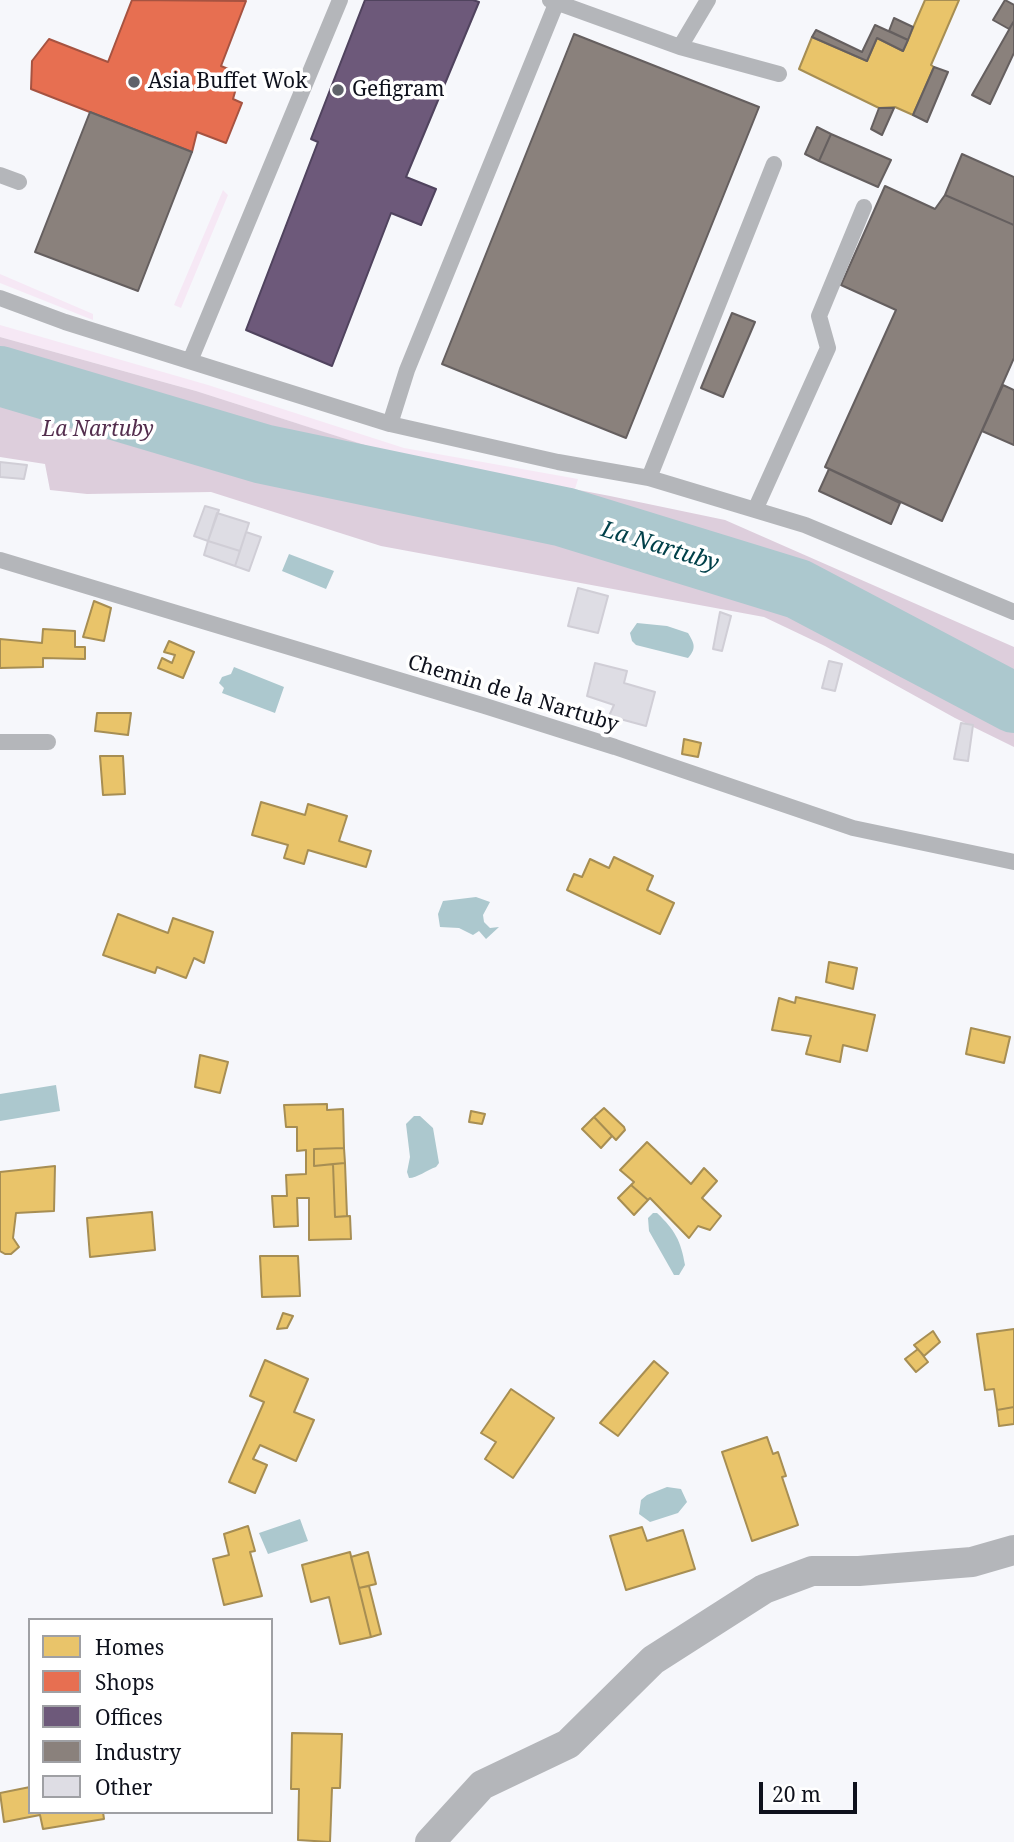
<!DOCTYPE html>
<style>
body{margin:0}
#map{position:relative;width:1014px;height:1842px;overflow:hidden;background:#f6f7fb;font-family:"Noto Serif",serif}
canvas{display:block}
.legend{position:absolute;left:28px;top:1618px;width:245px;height:196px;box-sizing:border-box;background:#fff;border:2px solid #9fa0a4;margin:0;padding:9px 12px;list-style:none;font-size:21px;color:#0e111c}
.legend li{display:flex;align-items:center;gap:14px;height:35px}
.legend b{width:35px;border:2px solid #9fa0a4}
.scale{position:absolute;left:759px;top:1782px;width:98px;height:32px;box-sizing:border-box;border:4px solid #0e111c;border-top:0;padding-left:9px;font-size:21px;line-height:24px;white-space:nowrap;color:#0e111c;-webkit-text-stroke:5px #fff;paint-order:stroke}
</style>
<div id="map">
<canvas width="1014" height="1842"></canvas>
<ul class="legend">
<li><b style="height:19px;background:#e9c46a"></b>Homes</li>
<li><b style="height:19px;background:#e76f51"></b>Shops</li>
<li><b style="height:19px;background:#6d597a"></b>Offices</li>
<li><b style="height:19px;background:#8a817c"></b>Industry</li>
<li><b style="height:19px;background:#dedde4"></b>Other</li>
</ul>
<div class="scale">20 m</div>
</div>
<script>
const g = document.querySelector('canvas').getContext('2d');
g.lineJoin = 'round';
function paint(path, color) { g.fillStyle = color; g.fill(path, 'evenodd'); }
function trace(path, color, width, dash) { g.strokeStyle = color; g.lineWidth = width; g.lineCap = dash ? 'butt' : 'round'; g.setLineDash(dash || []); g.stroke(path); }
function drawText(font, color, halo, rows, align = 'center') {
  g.font = font + ' "Noto Serif",serif'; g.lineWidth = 7; g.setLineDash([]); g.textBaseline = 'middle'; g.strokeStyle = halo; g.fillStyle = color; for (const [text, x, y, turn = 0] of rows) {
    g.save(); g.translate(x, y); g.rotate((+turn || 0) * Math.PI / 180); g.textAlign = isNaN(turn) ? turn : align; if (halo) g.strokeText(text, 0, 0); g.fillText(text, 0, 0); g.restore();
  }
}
paint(new Path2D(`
 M223,190L228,195L181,308L174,305Z
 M0,274L93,314V320L0,283Z
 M0,325L208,385L404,448L578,479L575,489L392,454L196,391L0,337Z`), '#f6e8f5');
paint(new Path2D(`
 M0,337L196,391L396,455L610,496L725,520L1014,647V747L955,718L825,646L764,617L381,546L211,492L87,494L50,490L45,464L0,457Z`), '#ddcedc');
paint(new Path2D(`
 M289,554L334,571L326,589L282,571Z
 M637,623L667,626L688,633C694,643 697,648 688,658L636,645L632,641L630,633Z
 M234,667L284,687L275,713L222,693L224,688L219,683L222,677L231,674Z
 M476,897L490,902L483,915L484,922L490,928L499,927L486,939L479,931L473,935L459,928L440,927L438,914L443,901Z
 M56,1085L60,1111L0,1121V1094Z
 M414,1116H420L433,1128L439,1163L436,1167C427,1170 417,1178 409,1178L407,1172L410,1157L406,1124Z
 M653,1213H657C675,1230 681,1241 685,1265L679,1275H674L649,1231L648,1218Z
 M667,1487L681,1489L687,1502L678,1513L650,1522L639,1514L641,1500L647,1495Z
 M300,1519L308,1541L268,1554L259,1533Z`), '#acc8ce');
const homes = new Path2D(`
 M925,0H959L931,65L934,67L913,115L895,107L879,108L799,69L812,37L867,61L877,38L903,51Z
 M94,601L111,608L104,641L83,637Z
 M43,629L75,631V647H85V659L43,658V667L0,668V639L42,643Z
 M169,641L194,652L183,678L158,668L162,658L172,663L175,655L164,652Z
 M97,713H131L128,735L95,731Z
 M684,739L701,743L698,757L682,754Z
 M100,756H123L125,794L103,795Z
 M261,802L305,815L308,804L347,816L339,841L371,851L366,867L308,850L304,864L284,858L288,845L252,835Z
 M614,857L653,876L647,890L674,903L660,934L567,890L574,874L582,877L590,859L609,868Z
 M118,914L168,933L173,918L213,932L204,963L194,958L186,978L157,967L155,973L103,955Z
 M829,962L857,968L853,989L826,982Z
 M796,997L875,1015L867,1051L843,1045L840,1062L806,1054L811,1036L772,1030L779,998L795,1003Z
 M971,1028L1010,1037L1004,1063L966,1054Z
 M200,1055L228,1062L220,1093L195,1087Z
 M327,1104V1110L343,1109L344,1148L314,1149V1166L333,1164L335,1217L350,1216L351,1239L309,1240V1198H297L298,1226L274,1227L272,1196H287L286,1175L306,1174V1150L297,1151V1127H286L284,1105Z
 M604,1108L624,1127L625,1130L616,1140L594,1117Z
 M471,1111L485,1114L482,1124L469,1122Z
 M594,1117L612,1136L601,1148L582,1129Z
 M647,1142L691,1184L704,1168L717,1181L702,1198L721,1216L710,1230L698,1226L689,1238L650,1198L648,1200L631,1185L634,1182L620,1170Z
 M344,1148L345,1163L314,1166V1149Z
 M345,1163L347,1216L335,1217L333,1164Z
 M55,1166L54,1211L16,1213L13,1238L19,1247L11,1254H5L0,1251V1172Z
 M631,1185L648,1200L634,1215L618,1198Z
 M152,1212L155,1250L90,1257L87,1218Z
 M260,1256H298L300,1296L262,1297Z
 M283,1313L293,1316L287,1328L277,1329Z
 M1014,1329V1407L997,1410L994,1389L985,1390L977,1334Z
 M933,1331L940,1342L924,1356L914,1345Z
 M918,1349L928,1362L916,1372L905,1359Z
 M265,1360L308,1379L294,1412L314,1420L296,1461L260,1445L253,1459L267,1465L255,1493L229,1482L264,1402L250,1396Z
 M654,1361L668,1373L618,1436L600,1423Z
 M511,1389L554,1418L513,1478L485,1459L496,1442L481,1433Z
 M1014,1407V1424L999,1426L997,1410Z
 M767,1437L773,1454L778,1452L786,1476L782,1477L798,1525L752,1541L722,1452Z
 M248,1526L255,1551L250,1552L262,1596L224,1605L213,1559L229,1555L224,1534Z
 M642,1527L647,1541L683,1530L695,1569L626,1590L610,1536Z
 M350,1552L371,1637L340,1644L329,1597L311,1602L302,1565Z
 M368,1552L376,1584L359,1588L351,1557Z
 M369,1586L381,1634L371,1637L359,1588Z
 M292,1733L342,1734L340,1788H332L330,1842L298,1840L299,1789H291Z
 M30,1787V1812H103L104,1819L43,1829L40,1815L4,1822L0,1793Z`);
paint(homes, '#e9c46a');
trace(homes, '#a78e53', 2);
const shops = new Path2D(`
 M132,0L246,1L221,66L240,74L233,99L242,103L226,143L197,132L192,152L31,89L32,61L49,39L108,62Z`);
paint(shops, '#e76f51');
trace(shops, '#a65341', 2);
const offices = new Path2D(`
 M365,0H473L479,2L406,177L436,189L421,225L391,213L332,366L246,330L318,142L311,139Z`);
paint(offices, '#6d597a');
trace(offices, '#50435e', 2);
const industry = new Path2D(`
 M1005,0L1014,5V21L1009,29L993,20Z
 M894,18L913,27L908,40L889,31Z
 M1014,21V53L990,104L972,95Z
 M875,25L908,40L903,51L877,38L867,61L812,37L816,30L862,52Z
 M574,34L759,107L626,438L442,364Z
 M934,67L948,72L927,122L913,115Z
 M879,108H894L882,135L871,129Z
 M90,112L192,152L138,291L35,252Z
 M817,127L831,134L819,161L805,154Z
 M831,134L891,160L878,187L819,161Z
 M962,154L1014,177V225L945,195Z
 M885,186L935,209L945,195L1014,225V358L942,521L825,467L896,310L841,285Z
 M732,313L755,322L723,397L701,388Z
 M1003,385L1014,390V445L982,431Z
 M829,469L900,503L891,524L819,491Z`);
paint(industry, '#8a817c');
trace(industry, '#655f5f', 2);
trace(new Path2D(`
 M0,376L263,454L564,517L798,589L1014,703`), '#acc8ce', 60);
const building = new Path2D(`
 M0,462L27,465L24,479L0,477Z
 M205,506L219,510L208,541L194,536Z
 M217,513L249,523L240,551L208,541Z
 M246,532L261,537L249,571L235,566Z
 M208,541L240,551L235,566L204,555Z
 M578,588L608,596L598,633L568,626Z
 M720,612L731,616L722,651L713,649Z
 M829,661L842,664L835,691L822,688Z
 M595,663L627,671L624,683L655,692L646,726L609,716L614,705L587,696Z
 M961,723L973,725L968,761L954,759Z`);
paint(building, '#dedde4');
trace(building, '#d0ced6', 2);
trace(new Path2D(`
 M550,0L680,47L779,74
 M680,47L708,0
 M0,175L19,182
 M0,298L65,322L390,424L558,462L649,478L805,525L1014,612
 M190,361L340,0
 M390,424L407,370L556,4
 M649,478L774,164
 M755,510L828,348L819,316L864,207
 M0,560L485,706L615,747L853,828L1014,862
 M0,742H48`), '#b4b6ba', 16);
trace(new Path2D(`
 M430,1842L482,1785L568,1744L653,1660L764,1589L812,1571H859L972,1562L1014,1550`), '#b4b6ba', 30);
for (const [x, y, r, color] of [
 [134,82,7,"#5f626a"],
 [338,90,7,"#5f626a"]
]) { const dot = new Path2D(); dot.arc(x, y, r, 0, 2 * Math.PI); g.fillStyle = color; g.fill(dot); trace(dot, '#fff', 2.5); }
drawText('21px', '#0e111c', '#fff', [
 ["Asia Buffet Wok",148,82],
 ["Gefigram",352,90]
], 'left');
drawText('italic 21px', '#542e4e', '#fff', [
 ["La Nartuby",98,430]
]);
drawText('21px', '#0e111c', '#fff', [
 ["Chemin de la Nartuby",513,694,17]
]);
drawText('italic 23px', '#014049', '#fff', [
 ["La Nartuby",660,547,17]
]);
</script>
